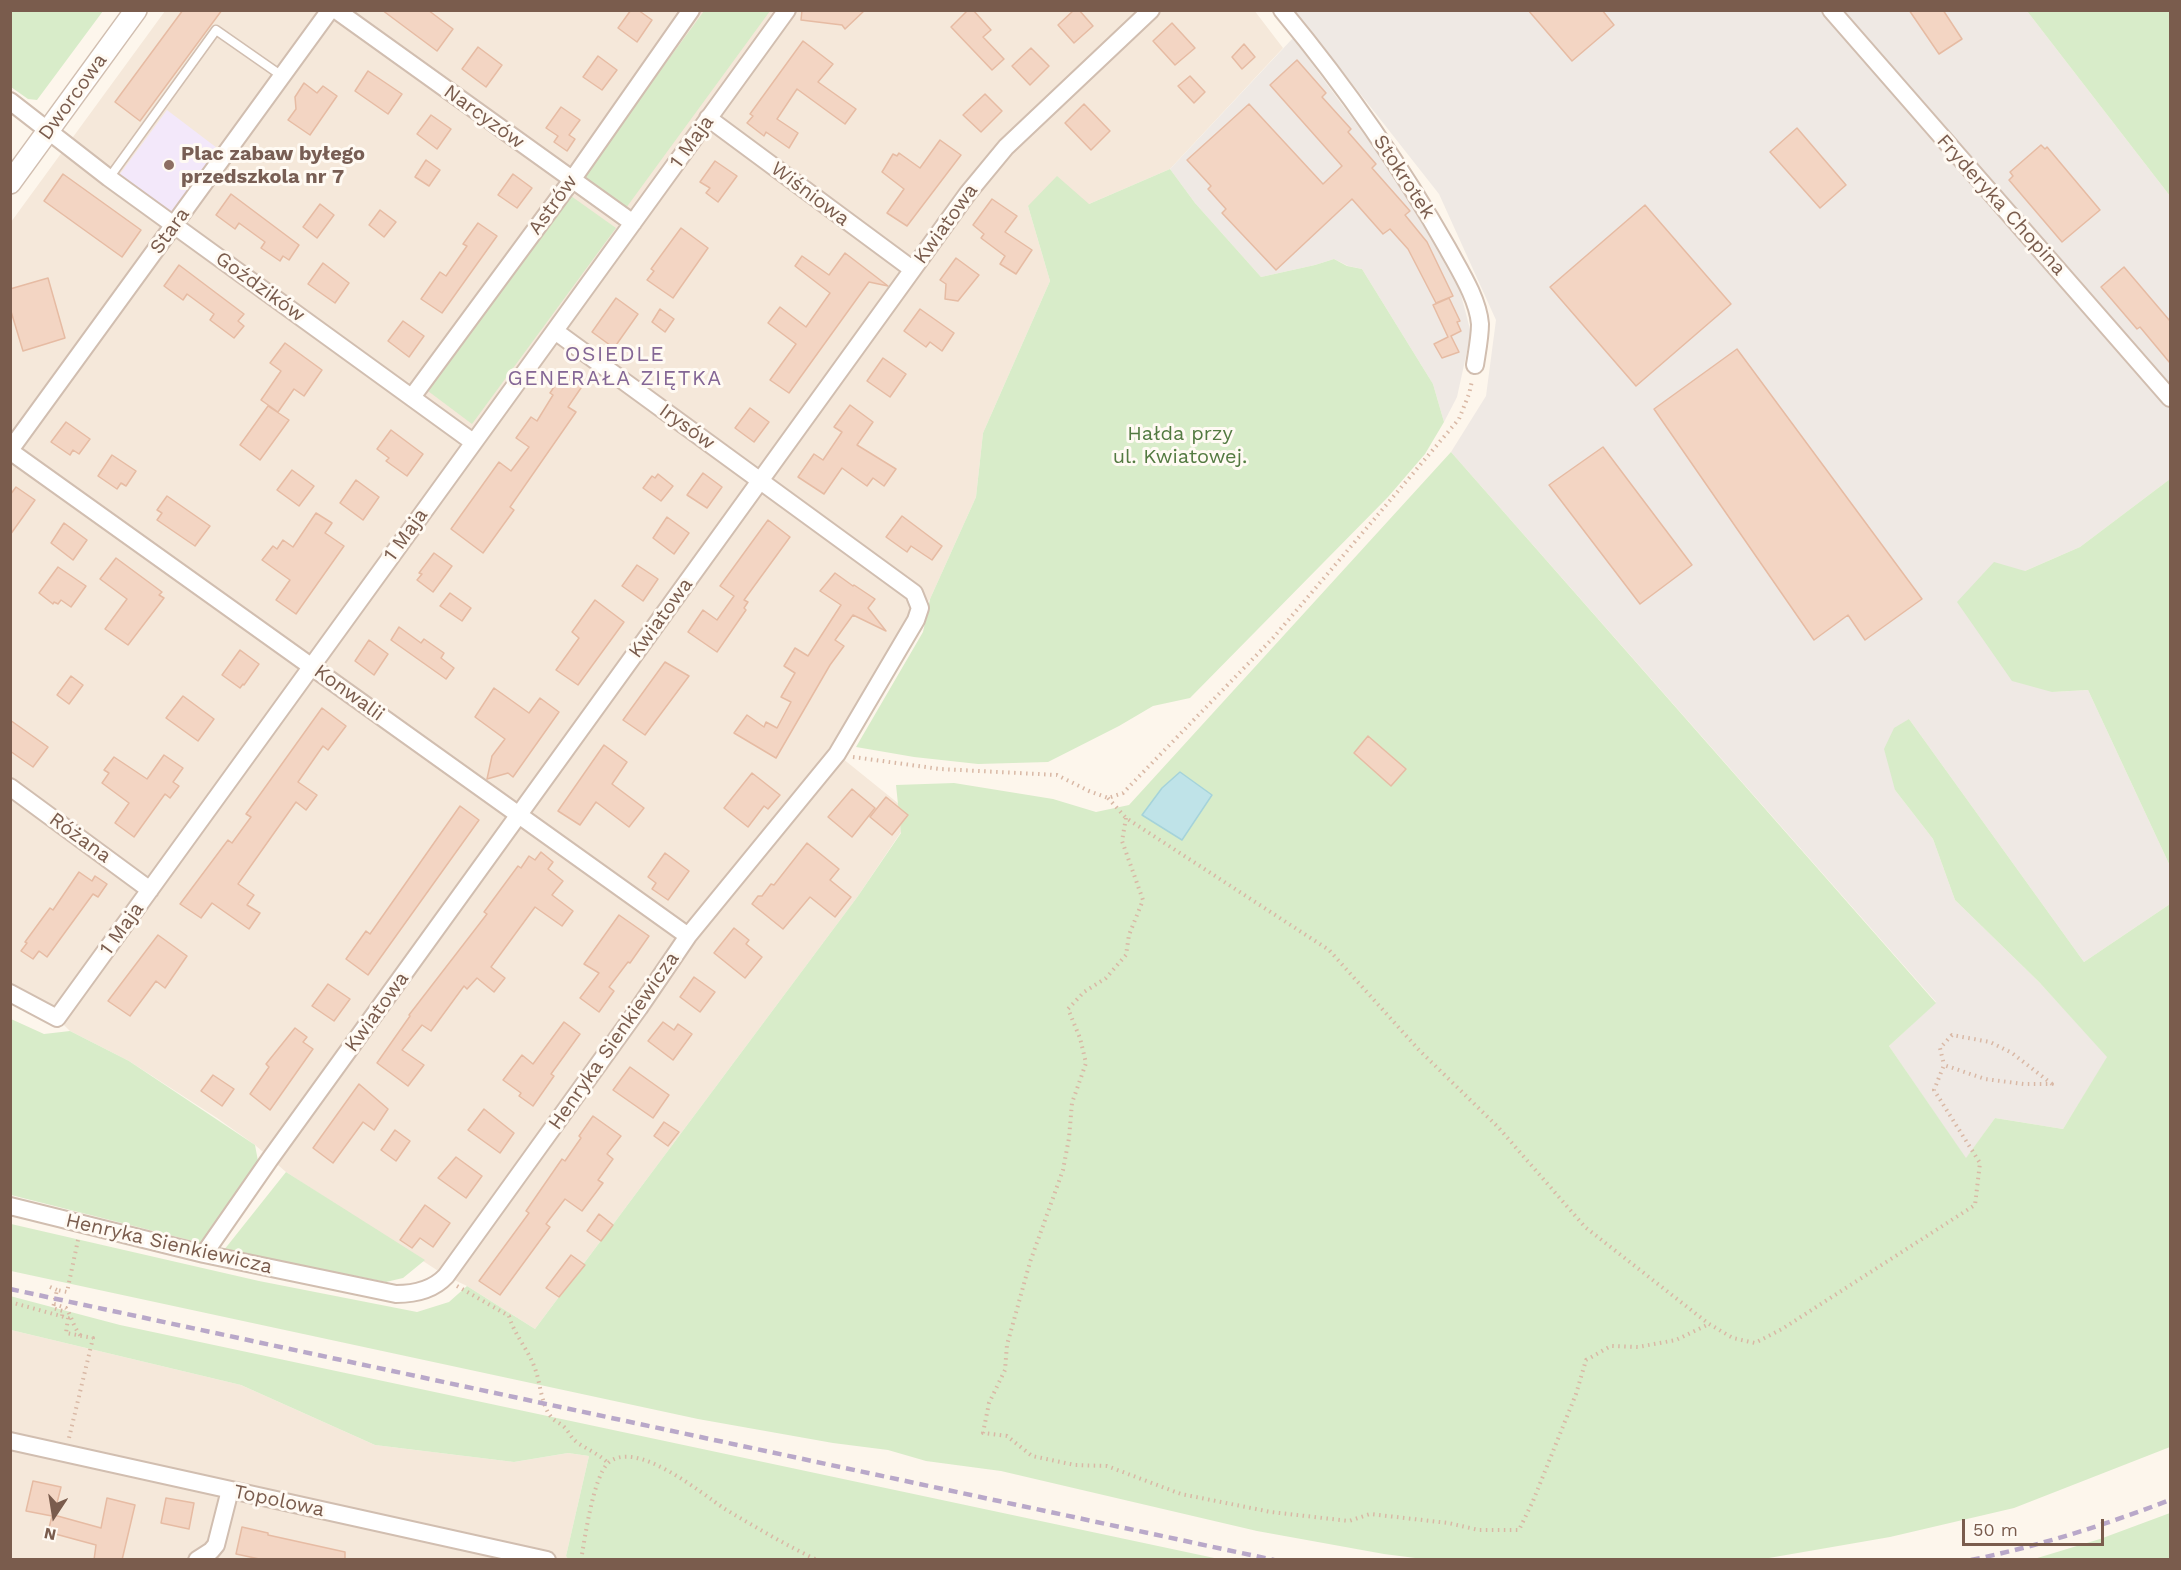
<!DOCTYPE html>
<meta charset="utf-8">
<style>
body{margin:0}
#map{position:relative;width:2181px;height:1570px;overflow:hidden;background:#fdf6ec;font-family:"Work Sans",sans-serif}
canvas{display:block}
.frame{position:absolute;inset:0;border:12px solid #7a5c4d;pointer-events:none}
.north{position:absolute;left:24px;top:1486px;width:60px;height:60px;-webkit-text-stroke:4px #fffaf3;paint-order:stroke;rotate:192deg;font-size:16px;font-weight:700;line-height:24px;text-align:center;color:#7a5c4d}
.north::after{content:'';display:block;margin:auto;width:21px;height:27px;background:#7a5c4d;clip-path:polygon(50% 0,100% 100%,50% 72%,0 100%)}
.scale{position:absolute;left:1962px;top:1519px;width:142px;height:27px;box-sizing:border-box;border:3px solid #7a5c4d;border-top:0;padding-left:8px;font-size:18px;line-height:21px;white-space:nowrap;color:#7a5c4d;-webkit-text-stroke:4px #fffaf3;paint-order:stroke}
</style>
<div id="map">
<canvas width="2181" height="1570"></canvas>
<div class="frame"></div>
<div class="north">N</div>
<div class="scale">50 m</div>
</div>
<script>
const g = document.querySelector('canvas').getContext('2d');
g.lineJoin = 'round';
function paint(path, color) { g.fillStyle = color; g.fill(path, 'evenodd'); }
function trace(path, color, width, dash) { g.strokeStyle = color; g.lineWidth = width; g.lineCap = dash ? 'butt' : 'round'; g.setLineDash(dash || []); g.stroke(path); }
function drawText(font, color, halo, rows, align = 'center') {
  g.font = font + ' "Work Sans",sans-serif'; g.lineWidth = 6; g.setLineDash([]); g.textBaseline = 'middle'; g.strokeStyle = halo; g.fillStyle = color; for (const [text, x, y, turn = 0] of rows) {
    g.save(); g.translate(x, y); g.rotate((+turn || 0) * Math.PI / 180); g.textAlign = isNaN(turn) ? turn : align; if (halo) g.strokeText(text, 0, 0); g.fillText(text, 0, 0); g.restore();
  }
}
paint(new Path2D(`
 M1254,10L1283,48L1170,169L1089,204L1028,206L1050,281L983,433L976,497L930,599L827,751L837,754L899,804L901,832L858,896L535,1329L467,1286L446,1276L286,1172L255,1145L217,1118L129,1061L70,1031L57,1018L11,988V222L165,11Z
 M11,1330L241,1385L375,1445L514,1462L568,1453L589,1456L566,1556L568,1559L11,1560Z`), '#f5e8da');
paint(new Path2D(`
 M1295,11H2027L2170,196V479L2080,547L2025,571L2052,692L2088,690L2170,866V904L2084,962L1909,719L1895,790L1933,839L1955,900L2039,982L2108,1057L2063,1129L1995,1118L1966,1159L1889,1046L1936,1002L1451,452L1486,396L1496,320L1439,194Z
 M1293,38L1397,179L1460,291L1471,333L1457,397L1444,422L1433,384L1362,269L1348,266L1334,259L1315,265L1261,277L1195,203L1170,169Z`), '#efe9e4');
paint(new Path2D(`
 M167,110L221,151L173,218L117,178Z`), '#f3e8fa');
paint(new Path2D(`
 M11,10L103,11L37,100L28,99L11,87Z
 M704,11H770L626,208L583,176Z
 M2027,11H2170V196Z
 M1170,169L1195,203L1261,277L1315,265L1334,259L1347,266L1362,269L1433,384L1444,422L1425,454L1388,497L1190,698L1153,706L1119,726L1048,762L978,764L914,757L856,747L923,632L930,599L976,497L983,433L1050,281L1028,206L1057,176L1089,204Z
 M571,196L616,228L472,424L428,391Z
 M1451,452L1936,1003L1889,1046L1966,1158L1995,1118L2063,1129L2107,1057L2039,982L1955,900L1933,839L1895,790L1884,749L1894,728L1909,719L2084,962L2170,904V1447L2014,1508L1890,1537L1763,1559L1431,1560L1384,1554L1257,1531L1001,1471L926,1461L888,1450L833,1443L698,1419L11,1271V1224L259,1281L417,1312L449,1302L467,1286L535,1329L858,896L901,833L896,785L954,783L1053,799L1096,812L1129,805Z
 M2170,479V866L2088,690L2052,692L2012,681L1957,602L1994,562L2025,571L2080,547Z
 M11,1019L44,1034L70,1031L129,1061L255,1145L258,1161L201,1243L11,1195Z
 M286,1172L425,1260L403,1278L386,1282L224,1250Z
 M10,1296L120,1325L1219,1559H568L566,1556L589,1456L568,1453L514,1462L375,1445L241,1385L11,1330Z
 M2170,1513V1559H2034L2100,1539Z`), '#d8ecc9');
const water = new Path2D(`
 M1180,772L1212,795L1182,840L1142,815L1162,788Z`);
paint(water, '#bfe3e8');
trace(water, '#a5d3da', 1.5);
const building = new Path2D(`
 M183,10H222L140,121L115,102Z
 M382,10H428L453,29L437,51Z
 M631,10H638L652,20L637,42L618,28Z
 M802,10H865L845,29L842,25L801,20Z
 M968,10H973L991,30L983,37L1004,59L992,70L951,27Z
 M1074,10H1079L1093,26L1074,43L1058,25Z
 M1528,10H1602L1614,25L1572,61Z
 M1909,10H1943L1962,39L1939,54Z
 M1172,23L1195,48L1175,65L1153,41Z
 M803,41L833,64L818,82L856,109L845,124L797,89L777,119L798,133L789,148L766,132L764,136L747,123L753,116L750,114Z
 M1244,44L1255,57L1242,69L1232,57Z
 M478,47L502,65L486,87L462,69Z
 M1031,48L1049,66L1030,85L1012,66Z
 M598,56L617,70L602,90L583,77Z
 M1297,60L1326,93L1322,97L1351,129L1348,132L1376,164L1372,168L1410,211L1405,215L1427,242L1453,296L1436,303L1408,249L1390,229L1383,234L1352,199L1276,270L1222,213L1226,209L1208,189L1211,186L1187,160L1249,104L1323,184L1342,166L1270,85Z
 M368,71L402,94L388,114L355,91Z
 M1190,76L1205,92L1194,103L1178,86Z
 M304,83L317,93L323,86L337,96L310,135L288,120L296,109L295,97Z
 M985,94L1002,111L981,132L963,115Z
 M1084,104L1110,131L1091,150L1065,123Z
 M561,107L580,120L569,135L575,139L567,151L554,142L558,136L546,128Z
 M431,115L451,129L437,149L417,134Z
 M1797,128L1846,185L1820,208L1770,152Z
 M940,140L961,155L907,226L887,213L904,189L882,172L893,154L897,156L899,153L920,168Z
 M2041,145L2045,149L2047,147L2100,210L2062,242L2009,180L2013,176L2010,172Z
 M426,160L440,170L429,186L415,177Z
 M715,161L737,176L718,202L706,193L710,188L700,182Z
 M63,174L141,230L122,257L44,201Z
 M513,174L532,188L517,208L498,195Z
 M231,194L299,245L289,260L283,256L280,261L261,248L265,242L239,223L235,229L216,215Z
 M992,199L1017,216L1005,232L1032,250L1016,274L1000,264L1005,256L981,238L984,234L973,225Z
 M320,204L334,215L317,238L303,227Z
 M1645,205L1731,304L1636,386L1550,287Z
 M380,210L396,222L384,237L369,225Z
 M478,223L497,236L442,313L421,299L440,272L446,276L467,246L463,244Z
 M681,228L708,248L673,298L647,280L654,271L651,269Z
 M845,253L888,286L869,282L789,393L770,380L796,344L768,323L780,307L806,327L830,293L795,266L802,256L829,275Z
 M956,258L979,275L958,301L945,299L946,284L940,280Z
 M323,263L349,283L335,303L308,284Z
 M179,265L244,314L238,321L244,326L234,338L210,320L214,314L187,294L183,300L164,286Z
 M2124,267L2170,321V363L2140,327L2137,329L2101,287Z
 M48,278L65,338L23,351L10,308V289Z
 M616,298L638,314L614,348L592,332Z
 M1449,298L1460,321L1457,322L1461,331L1451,336L1459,352L1442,358L1434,344L1448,337L1433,305Z
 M660,309L674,319L665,332L652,322Z
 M920,309L954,333L942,351L930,342L926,347L904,331Z
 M403,321L424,336L409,357L388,341Z
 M285,343L322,370L304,396L294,389L278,412L261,400L281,371L270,363Z
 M1737,349L1922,599L1865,640L1848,615L1814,640L1654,409Z
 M883,358L906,374L890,397L867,381Z
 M564,372L583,385L568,407L576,412L510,507L514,510L483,553L451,529L499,462L511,471L529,447L516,438L531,417L537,421L553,395L550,393Z
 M850,405L873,422L857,445L896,469L884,486L873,478L867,486L842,468L824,494L798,477L814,454L823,460L842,432L834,427Z
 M268,406L289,420L260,460L240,445Z
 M750,408L769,422L754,442L735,428Z
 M66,422L90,439L79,454L73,450L70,455L51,442Z
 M391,430L423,454L407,476L386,461L389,458L377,449Z
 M1603,447L1692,565L1640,604L1549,485Z
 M112,455L136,471L126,486L121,483L117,489L98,476Z
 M292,470L314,486L299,506L277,490Z
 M703,473L722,487L707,508L687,495Z
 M658,474L673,486L661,501L643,488L652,476L655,478Z
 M356,480L379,497L363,520L340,503Z
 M16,487L35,500L10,535V495Z
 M167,496L210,526L195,546L157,520L162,513L157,510Z
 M316,513L332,523L325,533L344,546L296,614L276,600L290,580L262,560L273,546L277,549L283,540L293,547Z
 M902,516L942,546L932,560L911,546L907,552L886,537Z
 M667,517L689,533L674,554L653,538Z
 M768,520L790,537L744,600L748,602L744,608L746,610L717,652L688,632L703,610L717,620L734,596L720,586Z
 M64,523L87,540L73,560L51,543Z
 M434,553L452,566L433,592L417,580L422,574L419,573Z
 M116,558L162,592L159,595L164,598L128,645L105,629L127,599L100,579Z
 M637,565L658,579L643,601L622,586Z
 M58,567L86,586L71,607L61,600L58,604L54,602L53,604L39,593Z
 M835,573L853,586L854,585L875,599L868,608L886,631L853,615L835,640L844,646L830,665L776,758L734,733L747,715L764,727L766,722L777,728L791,702L781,697L795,673L784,666L795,648L808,656L841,605L820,591Z
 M450,593L471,608L462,621L440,606Z
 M595,600L624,622L578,685L556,670L579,638L572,632Z
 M399,627L421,643L424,639L444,653L441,658L454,668L446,679L391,640Z
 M369,640L388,654L374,675L355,661Z
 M240,650L259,664L244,685L243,684L240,688L222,675Z
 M665,662L689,676L645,735L623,720Z
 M71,676L83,685L69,704L57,695Z
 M494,688L529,713L540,698L559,712L513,777L508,773L487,779L492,756L505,739L475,717Z
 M183,696L214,719L198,741L166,718Z
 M322,708L346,726L328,750L323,746L298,782L317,795L306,810L296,802L238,884L254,895L247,905L260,913L249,929L212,903L201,918L180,904L228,840L232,843L251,817L246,814Z
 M10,720L48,747L33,767L10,751Z
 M1368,736L1406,769L1391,786L1354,753Z
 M604,745L627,762L612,784L644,808L629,827L596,802L580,825L558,811Z
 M164,755L183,768L173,782L179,786L170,798L165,794L134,837L115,823L129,803L102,783L109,773L104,770L114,757L147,779Z
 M752,773L780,795L768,809L764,806L748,827L724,808Z
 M852,789L875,808L852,837L828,817Z
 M886,797L908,815L892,835L870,817Z
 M460,806L479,820L368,975L346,959L366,931L370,934Z
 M807,843L839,869L830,880L851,897L835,917L810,897L783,929L752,904L758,896H762L771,884L774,885Z
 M541,852L553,862L548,869L563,881L552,895L573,911L562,926L535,907L491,967L505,978L494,992L477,978L467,989L464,986L431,1031L422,1025L402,1050L424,1065L408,1086L377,1063L410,1016L409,1015L487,914L484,912L518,866L521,868L529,856L535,860Z
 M665,853L689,871L668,900L652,889L656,883L648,877Z
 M79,872L92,881L95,876L107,884L98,897L93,894L47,957L39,951L33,959L21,951L27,943L25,942L50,908L53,910Z
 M619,915L649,936L630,963L628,962L609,987L614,991L599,1012L580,998L599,973L584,964Z
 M734,928L749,940L746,944L762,957L745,978L714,953Z
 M158,935L187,956L165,988L156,981L130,1016L108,1001Z
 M694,977L715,992L700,1012L680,997Z
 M328,984L350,999L334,1021L312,1006Z
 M564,1022L580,1034L551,1074L554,1076L533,1106L519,1096L521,1093L503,1080L522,1055L533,1064Z
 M663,1022L674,1030L678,1024L692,1034L673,1060L648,1041Z
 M295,1028L307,1037L303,1042L313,1049L270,1110L250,1094L269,1067L266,1064Z
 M630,1067L669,1095L653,1118L613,1090Z
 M213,1075L234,1089L222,1106L201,1091Z
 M359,1084L388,1109L374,1130L363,1122L333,1163L313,1148Z
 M484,1109L514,1133L500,1153L468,1130Z
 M593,1116L621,1136L607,1154L613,1159L598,1180L603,1183L582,1211L565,1199L546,1224L550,1227L500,1295L479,1281L529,1213L526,1211L562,1159L565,1161L581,1138L579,1136Z
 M664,1122L679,1132L668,1146L654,1136Z
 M395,1130L410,1141L396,1161L381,1150Z
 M456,1157L482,1176L466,1198L438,1178Z
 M425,1205L450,1223L433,1247L420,1238L412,1248L400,1240Z
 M599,1214L613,1225L601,1241L587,1231Z
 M571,1255L585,1265L559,1297L546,1288Z
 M33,1481L61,1487L54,1515L101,1528L107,1498L135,1505L122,1560H94L96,1545L48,1532L52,1516L26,1511Z
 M166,1498L194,1503L189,1529L161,1523Z
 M242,1527L268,1533V1535L345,1552V1560H264L236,1554Z`);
paint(building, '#f3d5c3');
trace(building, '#e6bba3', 1.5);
const service = new Path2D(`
 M109,178L216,30L282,76`);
const minor = new Path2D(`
 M336,10L633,223
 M1282,10C1344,85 1400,164 1448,249C1460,271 1478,299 1480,324C1480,337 1477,352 1475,365
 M1831,10L2170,398
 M10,101L109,178L473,442
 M708,118L912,269
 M412,397L572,180L691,10
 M10,450L330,10
 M10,451L688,936
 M10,787L150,890
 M10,993L57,1018L787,10
 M10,1206L204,1254L396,1294C415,1294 433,1290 446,1276L639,1008L688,936L837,754L916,620L920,608L914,593L555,331
 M204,1254L270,1159L968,193L1006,147L1151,10
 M10,1441L547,1560
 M197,1560L211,1551L216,1545L230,1490`);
const tertiary = new Path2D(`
 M10,183L136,10`);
trace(service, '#d1beb0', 11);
trace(minor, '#d1beb0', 20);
trace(tertiary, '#d1beb0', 24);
trace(new Path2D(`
 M853,757L940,769L1057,775L1089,791L1108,798L1123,793L1273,638L1393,497L1459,419L1469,394L1472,381
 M1108,798L1126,818L1329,950L1419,1050L1498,1127L1585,1227L1709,1324L1733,1338L1755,1343L1782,1329L1975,1205L1980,1163L1934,1090L1944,1065L1985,1079L2024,1084H2052L2012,1053L1990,1042L1952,1035L1940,1048L1944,1065
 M1126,818L1122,841L1143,900L1129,935L1126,955L1106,978L1084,992L1068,1009L1080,1038L1086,1063L1072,1103L1069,1138L1063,1170L1030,1262L1007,1345L1005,1370L989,1403L983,1433L1007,1436L1032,1456L1075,1465L1107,1466L1181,1494L1271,1512L1349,1521L1370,1514L1448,1523L1479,1530H1519L1533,1501L1576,1394L1586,1360L1611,1346L1638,1347L1676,1340L1709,1324
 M457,1286L509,1316C514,1334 527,1348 534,1366C541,1382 540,1404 552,1418C556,1422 562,1424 566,1429C570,1434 572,1439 578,1443C588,1450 599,1454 608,1463
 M50,1287L57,1290
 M10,1302L68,1318L66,1333L93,1338L69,1438
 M54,1304L66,1308C72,1317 73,1327 81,1336
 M62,1316L63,1311L53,1308L57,1290L67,1292L78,1240
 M581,1560C585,1538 593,1478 608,1463C636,1438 702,1494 725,1509C755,1527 786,1545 817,1560`), '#d9b8a5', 4, [1.5, 4.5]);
trace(service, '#fff', 8);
trace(minor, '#fff', 16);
trace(tertiary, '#fff', 21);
trace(new Path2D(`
 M10,1289L1274,1560
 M1971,1560C2039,1546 2105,1525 2170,1500`), '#b9a8c9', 4.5, [9, 6]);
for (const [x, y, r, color] of [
 [169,165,6,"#8d6e63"]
]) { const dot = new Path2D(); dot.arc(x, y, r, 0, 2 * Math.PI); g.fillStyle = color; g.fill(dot); trace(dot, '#fffaf3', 2); }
drawText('20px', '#7a5c4d', '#fffaf3', [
 ["Dworcowa",73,97,-54],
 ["Narcyzów",484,117,36],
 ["1 Maja",692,142,-54],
 ["Stokrotek",1404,177,57],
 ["Wiśniowa",810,194,37],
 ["Astrów",553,205,-54],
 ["Fryderyka Chopina",2001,205,48],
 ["Kwiatowa",946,224,-54],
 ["Stara",170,231,-54],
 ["Goździków",260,287,36],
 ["Irysów",687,427,36],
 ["1 Maja",406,535,-54],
 ["Kwiatowa",661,618,-54],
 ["Konwalii",349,693,36],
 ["Różana",80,838,36],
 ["1 Maja",122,929,-54],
 ["Kwiatowa",377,1012,-54],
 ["Henryka Sienkiewicza",614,1041,-55],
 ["Henryka Sienkiewicza",169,1244,13],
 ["Topolowa",279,1501,12]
]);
drawText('bold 20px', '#785e54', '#fffaf3', [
 ["Plac zabaw byłego",181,154],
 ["przedszkola nr 7",181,177]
], 'left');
drawText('20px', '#537a41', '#fffaf3', [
 ["Hałda przy",1180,434],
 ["ul. Kwiatowej.",1180,457]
]);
g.letterSpacing = '1.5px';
drawText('21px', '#846695', '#fffaf3', [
 ["OSIEDLE",615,355],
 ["GENERAŁA ZIĘTKA",615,379]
]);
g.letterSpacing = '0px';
</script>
